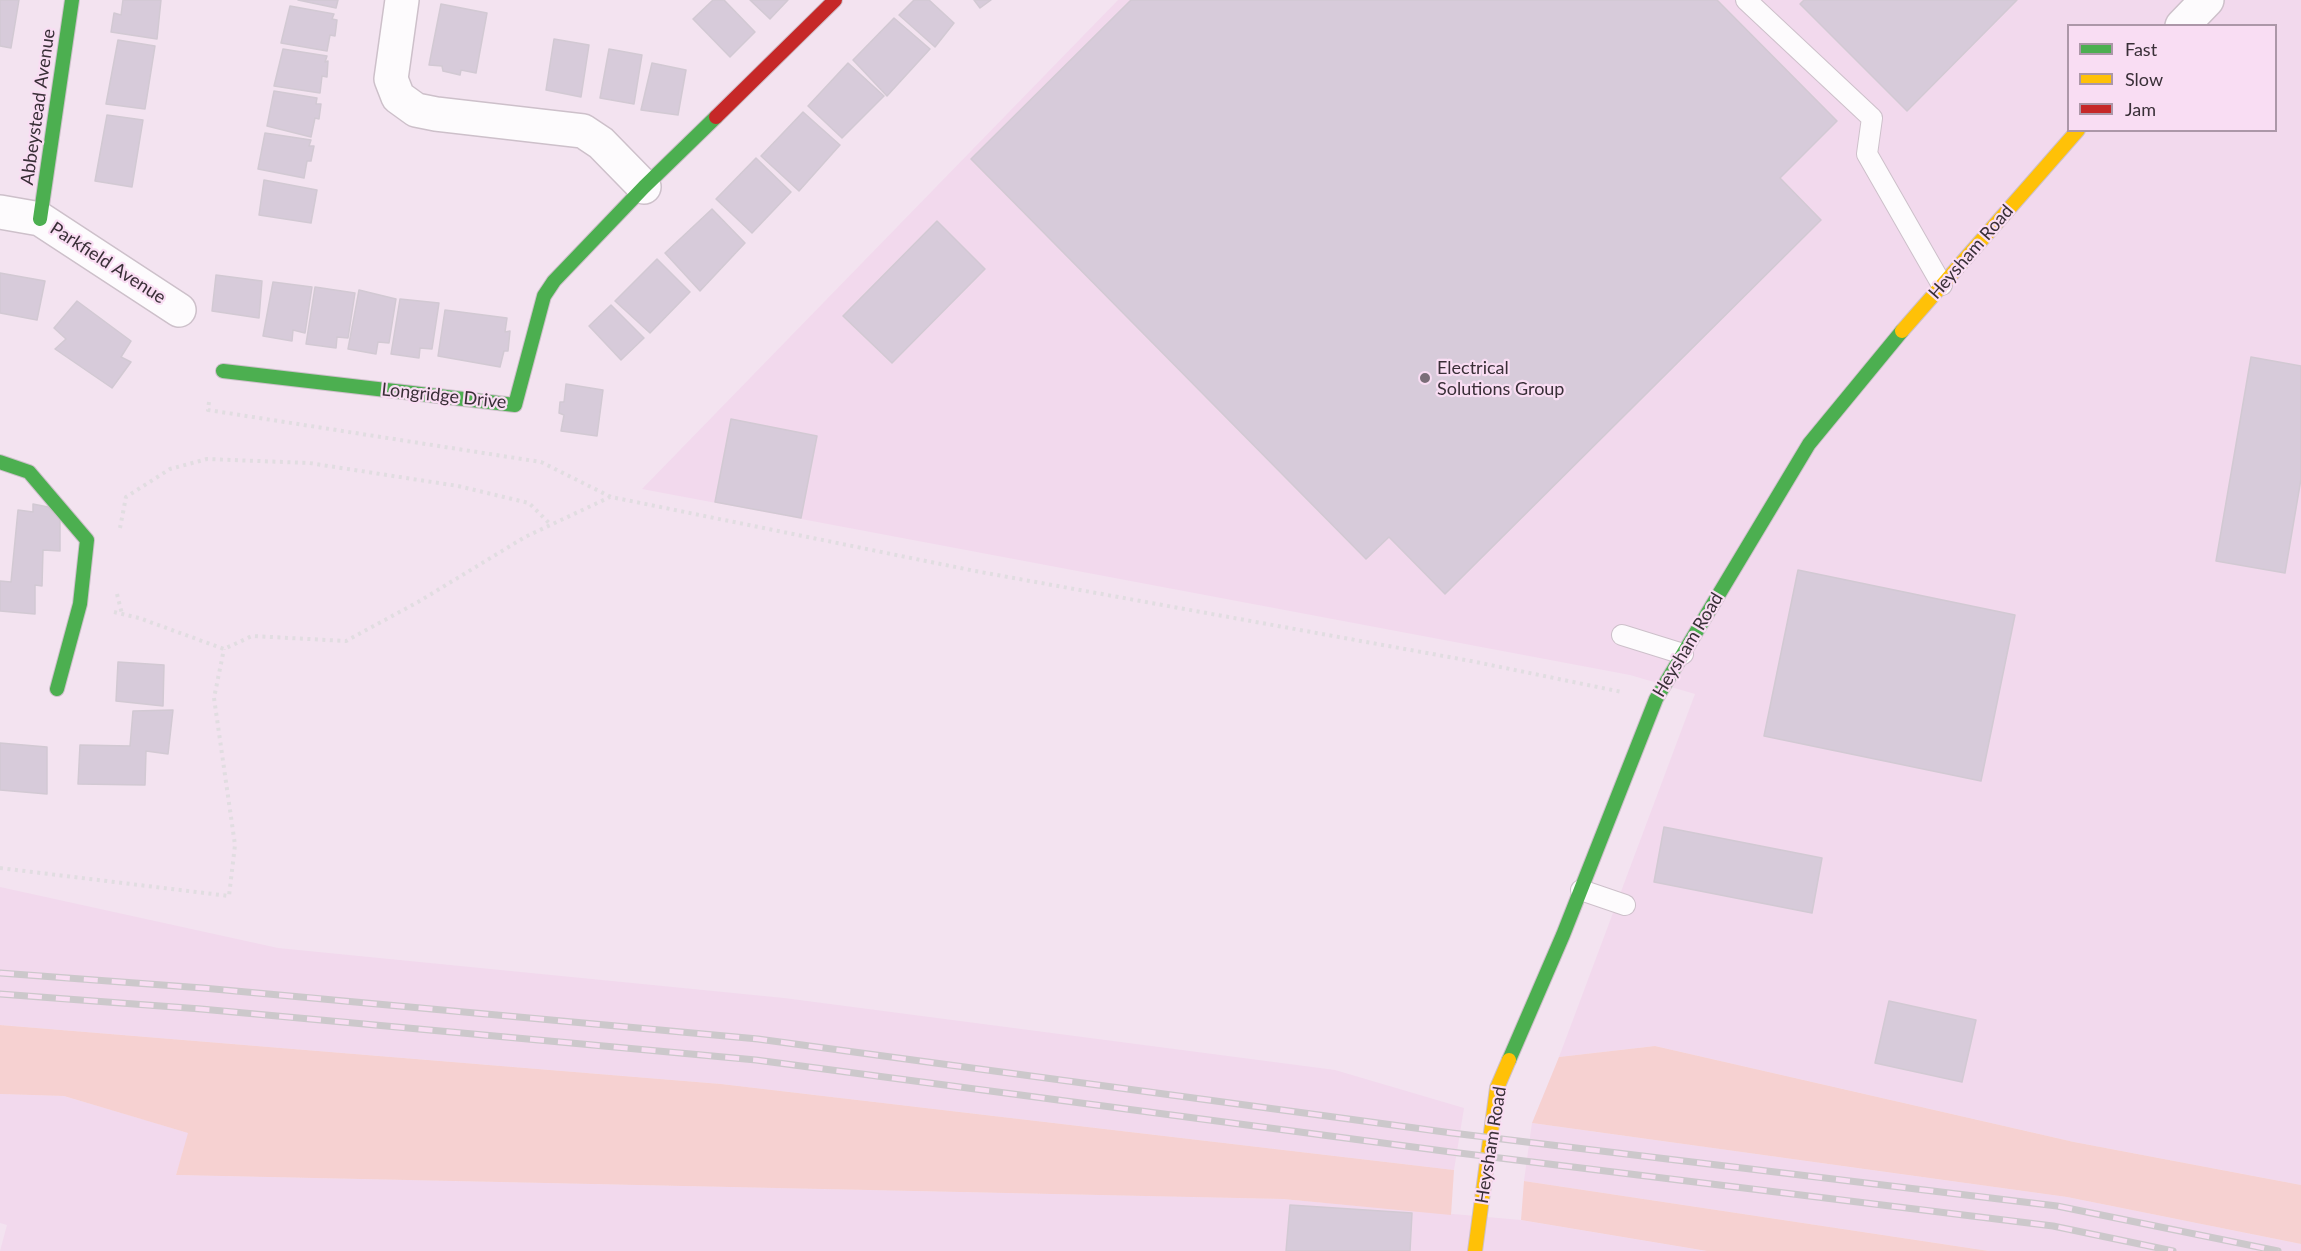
<!DOCTYPE html>
<style>
body{margin:0}
#map{position:relative;width:2301px;height:1251px;overflow:hidden;background:#f3e3f0;font-family:Lato,sans-serif}
canvas{display:block}
.legend{position:absolute;left:2067px;top:24px;width:210px;height:108px;box-sizing:border-box;background:#f9ddf3;border:2px solid #ac97a8;margin:0;padding:8px 10px;list-style:none;font-size:18px;color:#392f37}
.legend li{display:flex;align-items:center;gap:12px;height:30px}
.legend b{width:30px;border:2px solid #ac97a8}
</style>
<div id="map">
<canvas width="2301" height="1251"></canvas>
<ul class="legend">
<li><b style="height:8px;background:#4caf50"></b>Fast</li>
<li><b style="height:8px;background:#ffc107"></b>Slow</li>
<li><b style="height:8px;background:#c62828"></b>Jam</li>
</ul>
</div>
<script>
const g = document.querySelector('canvas').getContext('2d');
g.lineJoin = 'round';
function paint(path, color) { g.fillStyle = color; g.fill(path, 'evenodd'); }
function trace(path, color, width, dash) { g.strokeStyle = color; g.lineWidth = width; g.lineCap = dash ? 'butt' : 'round'; g.setLineDash(dash || []); g.stroke(path); }
function drawText(font, color, halo, rows, align = 'center') {
  g.font = font + ' Lato,sans-serif'; g.lineWidth = 4.5; g.setLineDash([]); g.textBaseline = 'middle'; g.strokeStyle = halo; g.fillStyle = color; for (const [text, x, y, turn = 0] of rows) {
    g.save(); g.translate(x, y); g.rotate((+turn || 0) * Math.PI / 180); g.textAlign = isNaN(turn) ? turn : align; if (halo) g.strokeText(text, 0, 0); g.fillText(text, 0, 0); g.restore();
  }
}
paint(new Path2D(`
 M1118,0H2301V1185L2074,1142L1655,1046L1559,1057L1695,694L1630,675L642,489ZM2068,26H2276V130H2068Z
 M0,887L278,948L784,998L1335,1070L1464,1108L1454,1170L721,1084L0,1025Z
 M0,1094L64,1096L189,1133L176,1175L1283,1199L1521,1220L1707,1251H0L7,1225L0,1223Z
 M1532,1123L2067,1197L2301,1244V1251H1989L1524,1181Z`), '#f2d9ed');
paint(new Path2D(`
 M0,1025L721,1084L1454,1170L1451,1215L1283,1199L176,1175L188,1133L64,1096L0,1094Z
 M1655,1046L2074,1142L2301,1185V1244L2067,1197L1532,1123L1559,1057Z
 M1524,1181L1989,1251H1707L1521,1220Z`), '#f6d1d1');
const building = new Path2D(`
 M0,0H19L11,48L0,46Z
 M123,0H161L157,39L111,32L114,13L121,15Z
 M298,0H338L336,8Z
 M713,0H724L755,32L730,57L693,19Z
 M750,0H788L770,19Z
 M914,0H929L954,23L935,47L899,15Z
 M974,0H991L980,8Z
 M1131,0H1717L1837,121L1780,178L1821,220L1445,594L1389,537L1366,559L971,159Z
 M1804,0H2017L1907,111L1800,4Z
 M441,4L487,13L476,73L461,70L460,75L443,71L442,66L429,65Z
 M290,6L334,14L332,19L337,20L335,36L330,35L327,51L281,43Z
 M894,18L930,49L887,96L853,60Z
 M554,39L589,45L581,97L546,90Z
 M118,40L155,46L145,109L106,104Z
 M283,49L327,56L325,62L328,61L327,77L322,76L320,93L274,86Z
 M609,49L642,55L634,104L600,98Z
 M652,63L686,70L678,115L641,110Z
 M848,63L884,96L842,138L808,106Z
 M274,91L317,98L316,104H321L319,119L315,118L311,137L267,126Z
 M803,112L840,145L799,191L761,156Z
 M107,115L143,120L132,187L95,181Z
 M265,133L311,140L309,146H314L311,161H307L304,178L258,169Z
 M756,158L791,192L752,233L716,199Z
 M264,180L317,190L311,223L259,215Z
 M712,209L745,243L700,291L665,253Z
 M937,221L985,269L892,363L843,316Z
 M657,259L690,292L650,333L615,301Z
 M0,273L45,281L37,320L0,313Z
 M216,275L262,281L259,318L212,311Z
 M273,282L312,287L305,333L293,330L292,341L263,336Z
 M315,287L355,293L348,338L337,337L336,348L306,344Z
 M359,290L396,299L389,343L378,342L376,354L348,349Z
 M400,299L439,303L432,349L420,348L419,358L391,354Z
 M77,301L131,341L121,357L131,362L112,388L55,349L66,339L54,328Z
 M611,305L644,338L621,360L589,326Z
 M445,310L507,318L505,332L510,331L508,351H504L500,367L438,356Z
 M2251,357L2301,366V479L2285,573L2216,561Z
 M566,384L603,390L597,436L561,431L564,415L559,413L560,402H564Z
 M731,419L817,436L801,518L715,502Z
 M33,504L48,507L60,518V551L43,550L42,586L35,585V614L0,611V581L11,582L18,510L33,512Z
 M1798,570L2015,615L1981,781L1764,736Z
 M118,662L164,665L163,706L116,701Z
 M173,710L168,754L146,751L145,785L78,784L80,745L130,746L133,711Z
 M0,743L47,747V794L0,790Z
 M1664,827L1822,858L1812,913L1654,882Z
 M1889,1001L1976,1020L1962,1082L1875,1063Z
 M1290,1205L1412,1213L1410,1251H1286Z`);
paint(building, '#d7cbda');
trace(building, '#d2c9d3', 1.5);
const lane = new Path2D(`
 M1746,0L1872,118L1867,154L1942,285
 M1622,635L1683,654
 M1581,890L1625,905`);
const street = new Path2D(`
 M402,0L391,79L398,97L416,110L436,114L583,131L601,143L644,187
 M2182,26L2207,0
 M0,212L40,219L179,310`);
const fast = new Path2D(`
 M40,219L72,0
 M223,371L515,405L544,296L554,281L644,187L716,117
 M0,462L29,472L87,540L80,604L57,689
 M1509,1060L1563,935L1656,699L1809,444L1902,331`);
const slow = new Path2D(`
 M1902,331L2078,130
 M1475,1251L1497,1088L1509,1060`);
const jam = new Path2D(`
 M716,117L835,0`);
trace(lane, '#cdc0ca', 22);
trace(street, '#cdc0ca', 36);
trace(fast, '#cdc0ca', 16);
trace(slow, '#cdc0ca', 16);
trace(jam, '#cdc0ca', 16);
trace(new Path2D(`
 M209,402L208,410L541,462L611,497L975,571L1471,661L1622,692
 M120,528L126,497L170,469L207,459L309,463L458,486L529,503L551,525
 M117,594L122,614
 M114,612L139,618L224,649L252,636L346,641L418,602L525,537L610,497
 M0,868L229,896L235,845L214,698L224,649`), '#e1dde1', 4, [3, 4.5]);
trace(lane, '#fdfbfd', 20);
trace(street, '#fdfbfd', 33);
trace(fast, '#4caf50', 14);
trace(slow, '#ffc107', 14);
trace(jam, '#c62828', 14);
const rail = new Path2D(`
 M0,973L203,988L758,1039L1452,1133L2057,1206L2278,1251
 M0,994L201,1009L756,1060L1451,1152L2053,1226L2173,1251`);
trace(rail, '#ccc8cb', 7);
trace(rail, '#f9ddf3', 4.5, [14]);
for (const [x, y, r, color] of [
 [1425,378,6,"#7a6e78"]
]) { const dot = new Path2D(); dot.arc(x, y, r, 0, 2 * Math.PI); g.fillStyle = color; g.fill(dot); trace(dot, '#f9ddf3', 2); }
drawText('18px', '#392f37', '#f9ddf3', [
 ["Abbeystead Avenue",38,107,-82],
 ["Heysham Road",1971,252,-49],
 ["Parkfield Avenue",108,263,33],
 ["Longridge Drive",444,396,6],
 ["Heysham Road",1688,645,-59],
 ["Heysham Road",1491,1145,-81]
]);
drawText('18px', '#392f37', '#f9ddf3', [
 ["Electrical",1437,368],
 ["Solutions Group",1437,389]
], 'left');
</script>
